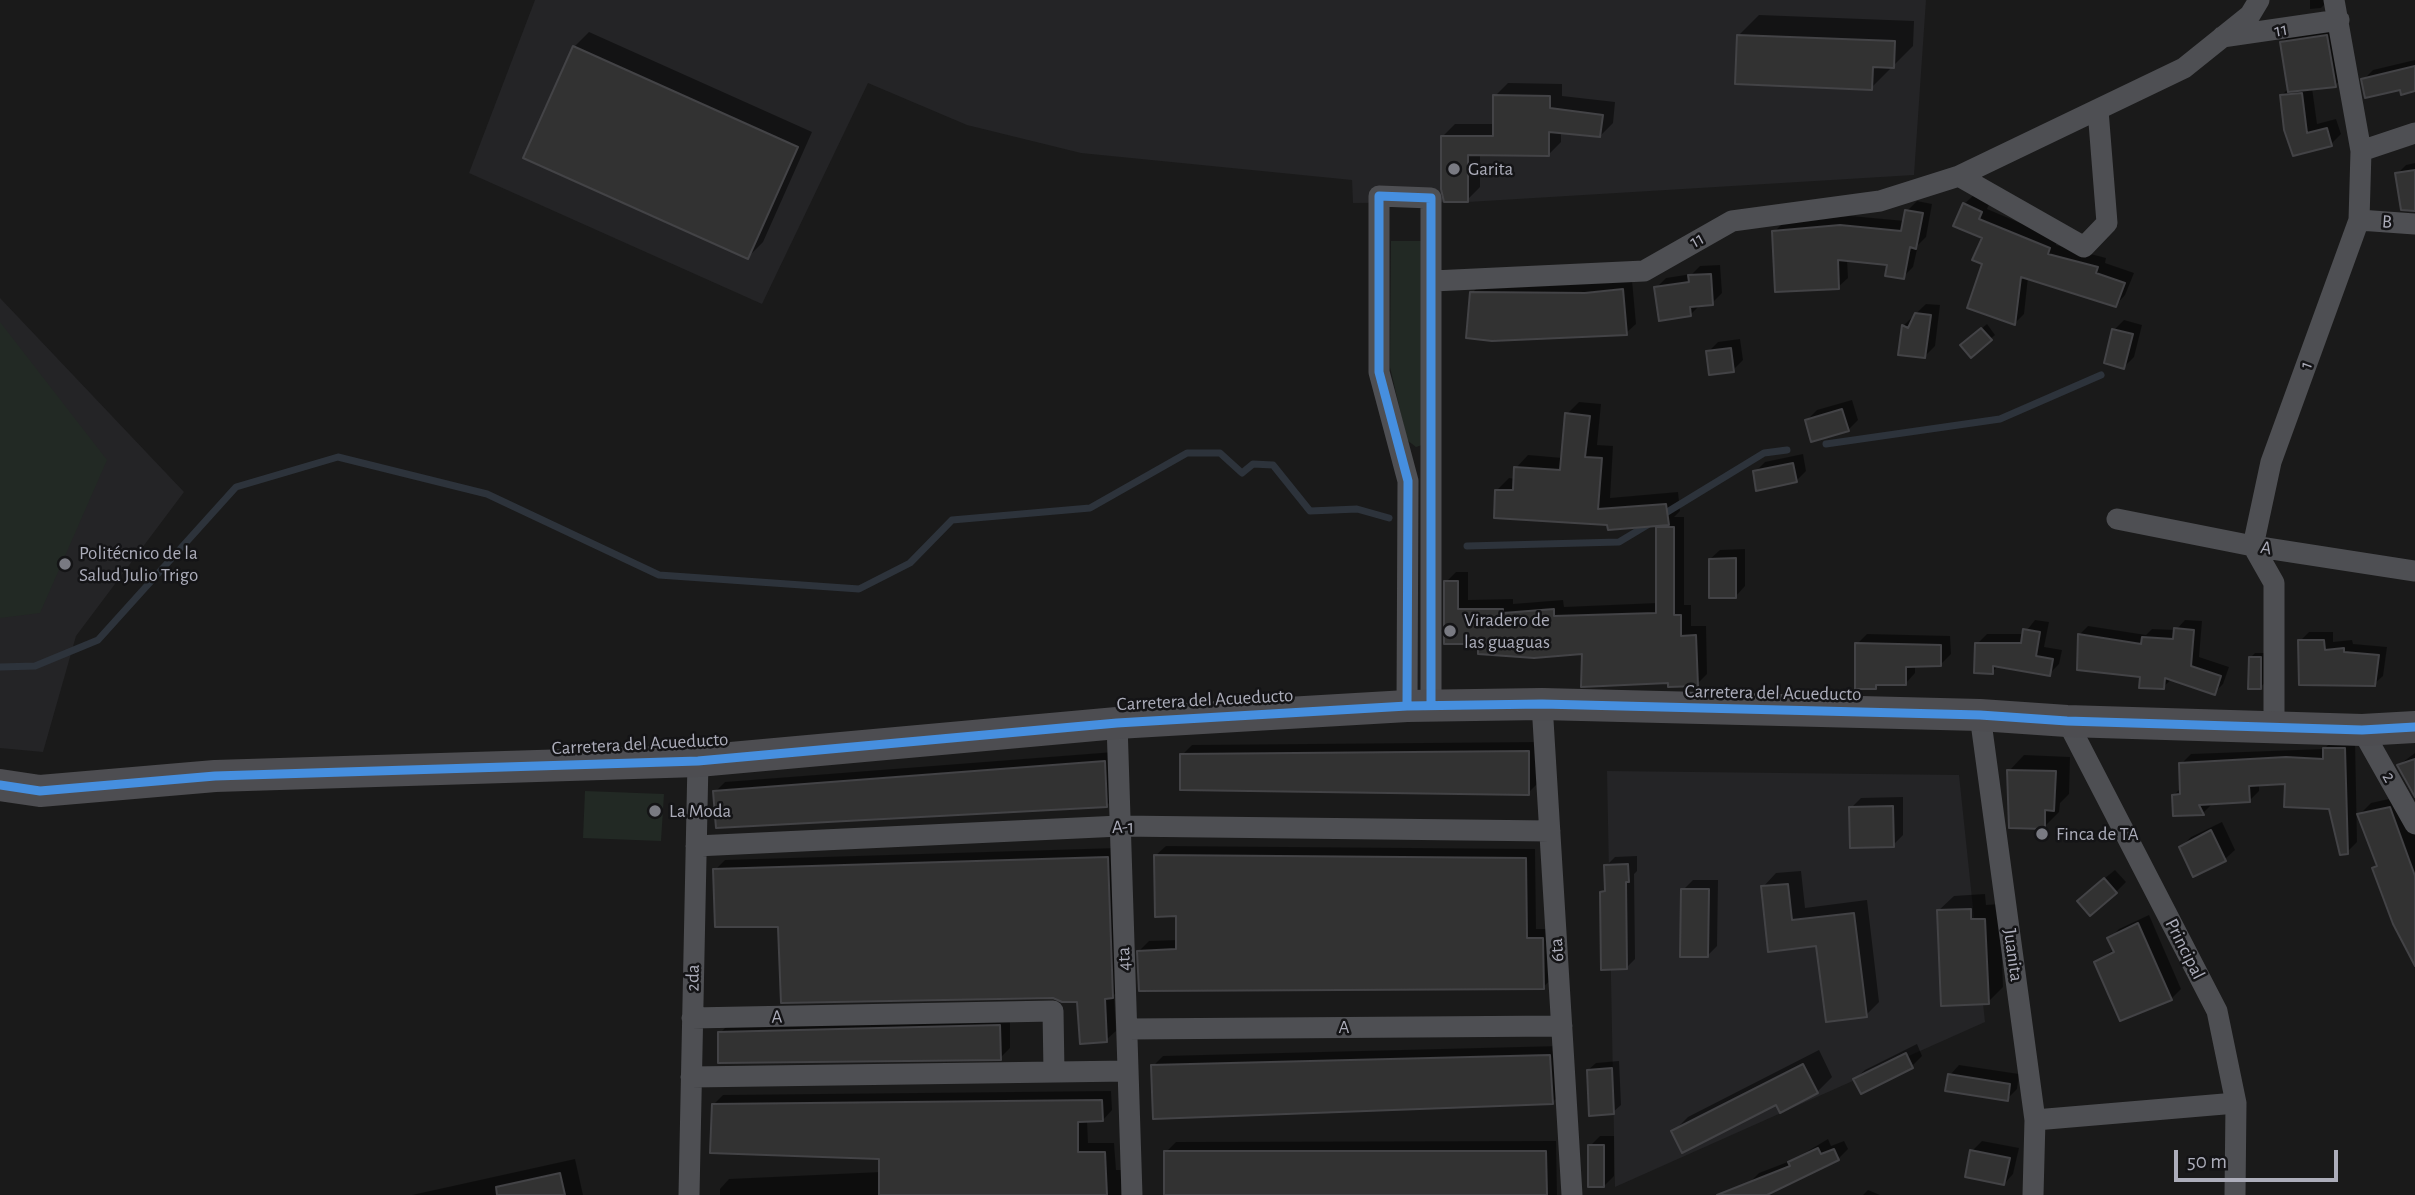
<!DOCTYPE html>
<meta charset="utf-8">
<style>
body{margin:0}
#map{position:relative;width:2415px;height:1195px;overflow:hidden;background:#1a1a1a;font-family:"Alegreya Sans",sans-serif}
canvas{display:block}
.scale{position:absolute;left:2174px;top:1150px;width:164px;height:32px;box-sizing:border-box;border:4px solid #acadba;border-top:0;padding-left:9px;font-size:21px;line-height:24px;white-space:nowrap;color:#acadba;-webkit-text-stroke:5px #141416;paint-order:stroke}
</style>
<div id="map">
<canvas width="2415" height="1195"></canvas>
<div class="scale">50 m</div>
</div>
<script>
const g = document.querySelector('canvas').getContext('2d');
g.lineJoin = 'round';
function paint(path, color) { g.fillStyle = color; g.fill(path, 'evenodd'); }
function trace(path, color, width, dash) { g.strokeStyle = color; g.lineWidth = width; g.lineCap = dash ? 'butt' : 'round'; g.setLineDash(dash || []); g.stroke(path); }
function drawText(font, color, halo, rows, align = 'center') {
  g.font = font + ' "Alegreya Sans",sans-serif'; g.lineWidth = 5; g.setLineDash([]); g.textBaseline = 'middle'; g.strokeStyle = halo; g.fillStyle = color; for (const [text, x, y, turn = 0] of rows) {
    g.save(); g.translate(x, y); g.rotate((+turn || 0) * Math.PI / 180); g.textAlign = isNaN(turn) ? turn : align; if (halo) g.strokeText(text, 0, 0); g.fillText(text, 0, 0); g.restore();
  }
}
paint(new Path2D(`
 M535,0H1926L1914,175L1468,202L1353,203L1352,180L1081,153L967,125L868,83L762,304L469,173Z
 M0,298L184,492L76,636L43,752L0,748Z
 M1607,771L1959,775L1985,1022L1615,1187Z`), '#242426');
paint(new Path2D(`
 M1391,241H1425L1422,445L1416,447L1407,440L1390,367Z
 M0,322L107,460L40,613L0,618Z
 M585,791L664,794L661,841L583,838Z`), '#222924');
paint(new Path2D(`
 M2310,0H2329L2321,8L2310,9Z
 M1759,15L1914,21L1913,46L1871,88L1739,35Z
 M2336,26L2345,76L2335,85L2312,88L2317,124L2336,119L2341,134L2331,144L2294,154L2281,96L2289,88L2282,42L2292,32Z
 M589,32L812,132L763,242L748,257L574,47Z
 M2415,60V89L2363,80L2373,70Z
 M1508,83L1562,84V96L1615,102L1613,123L1600,136L1561,131V142L1548,155L1480,154V187L1467,200L1442,137L1455,124H1495V96Z
 M2415,163V204L2397,174L2406,165Z
 M1974,195L1990,202L1987,209L2058,239L2056,245L2106,258L2105,263L2134,273L2125,295L2116,305L2028,277L2024,314L2015,323L1985,263L1984,237L1964,204Z
 M1917,201L1932,204L1926,237L1918,245L1913,267L1903,277L1889,263L1847,259L1848,278L1838,287L1774,232L1784,222L1851,216L1905,221L1907,211Z
 M1720,265L1722,293L1712,303L1701,304L1690,315L1656,288L1666,278L1692,274L1700,266Z
 M1632,280L1636,324L1626,333L1472,293L1482,283Z
 M1926,304L1940,305L1935,346L1925,356L1903,326Z
 M2124,320L2142,325L2134,357L2124,367L2114,330Z
 M1987,324L1995,335L1971,356L1967,341Z
 M1740,339L1743,360L1733,370L1708,352L1718,342Z
 M1852,400L1858,420L1848,430L1807,420L1817,410Z
 M1579,402L1601,404L1597,445L1613,446L1610,498L1678,492L1680,511L1674,517H1684V605H1691V626H1706L1707,674L1697,684L1670,682L1583,652L1480,642H1446V582L1456,572H1468V600L1513,599V604L1563,600L1564,607L1657,603V528L1661,524L1609,523L1497,490L1509,478L1515,479L1516,468L1528,455L1563,458L1567,414Z
 M1803,454L1806,471L1796,481L1755,472L1765,462Z
 M1745,549V586L1736,596L1710,559L1720,550Z
 M2035,620L2049,622L2044,647L2062,650L2059,664L2049,674L1999,665L1992,672L1977,644L1987,634H2024Z
 M2185,620L2202,621L2199,657L2229,667L2223,684L2214,693L2172,679L2163,687L2079,635L2088,626L2146,635L2152,629L2176,630Z
 M2309,632H2333V642L2352,640L2353,644L2387,647L2383,676L2374,684L2300,641Z
 M1867,634L1950,636L1951,654L1941,664L1915,665V673L1906,683H1879L1875,687L1857,644Z
 M2255,653H2265V683L2260,687L2251,657Z
 M2334,739H2355L2357,842L2347,852L2330,807L2287,782L2259,783V791L2249,801L2214,802L2203,813L2174,814V795L2182,787L2181,764L2191,754L2324,749Z
 M1539,742L1538,783L1528,793L1182,755L1192,745Z
 M1114,752L1116,796L1106,806L715,792L725,782Z
 M2415,753V794L2399,765Z
 M2024,755L2070,757L2069,794L2060,803L2059,812L2044,827L2009,771Z
 M2402,796L2415,833V940L2374,869L2378,865L2359,815L2371,803Z
 M1903,797V835L1893,845L1851,808L1861,798Z
 M2222,822L2235,850L2225,859L2181,847L2191,837Z
 M1166,846L1535,849L1536,929H1552L1553,978L1543,987L1139,951L1149,941L1178,940L1177,915L1156,855Z
 M1117,848L1122,987L1114,995L1116,1031L1106,1040L1079,1000L779,926L715,870L725,860Z
 M1637,856V871L1634,874L1635,959L1626,968L1602,892L1606,887V866L1615,857Z
 M2115,870L2126,882L2116,892L2089,891Z
 M1801,871L1805,908L1867,900L1879,1002L1866,1015L1818,944L1770,950L1763,887L1776,873Z
 M1693,880H1718L1717,946L1707,956L1683,890Z
 M1985,894L1986,905L2000,904L2003,987L1988,1002L1938,911L1954,896Z
 M2149,915L2181,989L2171,999L2097,962L2114,949L2109,939L2119,929Z
 M1010,1016V1048L1000,1058L720,1033L730,1023Z
 M1917,1044L1922,1056L1912,1066L1861,1092L1855,1079L1865,1070Z
 M1560,1046L1562,1092L1553,1102L1153,1066L1163,1056Z
 M1819,1050L1832,1077L1817,1092L1673,1132L1688,1117Z
 M1619,1061L1621,1105L1613,1112L1588,1070L1596,1063Z
 M1959,1065L2019,1074L2017,1089L2007,1099L1950,1075Z
 M1111,1091L1112,1110L1103,1120H1087L1088,1143H1114L1116,1170H1121V1195H720V1189L729,1179L881,1172L880,1157L713,1105L723,1095Z
 M1600,1136H1614V1176L1604,1186L1590,1146Z
 M1828,1139L1831,1146L1844,1141L1848,1149L1838,1159L1760,1195H1753L1749,1183L1759,1173L1793,1160Z
 M1556,1141L1557,1195H1166V1152L1176,1142Z
 M1982,1141L2019,1148L2013,1174L2004,1184L1972,1151Z
 M575,1159L583,1195H412Z
 M1868,1190L1880,1195H1863Z`), '#0007');
trace(new Path2D(`
 M1826,444L2000,419L2101,375
 M1659,517L1764,453L1787,450
 M1467,546L1619,542L1649,524
 M0,667L35,666L98,640L236,487L338,457L487,494L659,575L859,589L910,563L952,520L1090,508L1187,453H1220L1242,473L1253,464L1273,465L1310,511L1357,509L1389,518`), '#2d333b', 7);
const building = new Path2D(`
 M1737,35L1895,41L1894,68L1873,67L1872,90L1735,84Z
 M2327,35L2336,87L2288,92L2280,42Z
 M573,46L798,147L748,259L523,158Z
 M2415,66V91L2401,95L2400,90L2365,98L2361,79Z
 M2302,93L2307,133L2327,128L2332,146L2293,156L2284,130L2280,95Z
 M1493,95L1550,96V108L1603,115L1600,137L1549,132V156L1468,155V202H1444L1441,189V136H1493Z
 M2415,170V211L2401,210L2395,173Z
 M1963,203L1982,212L1979,219L2050,248L2048,254L2098,267L2096,273L2125,283L2116,307L2021,277L2015,325L1967,308L1982,264L1972,260L1982,238L1953,226Z
 M1905,210L1923,213L1916,249L1910,247L1904,279L1885,276L1887,265L1838,260L1839,289L1775,292L1772,231L1840,225L1901,231Z
 M1711,274L1713,305L1690,307L1691,316L1659,321L1654,287L1689,282L1688,275Z
 M1623,289L1627,335L1492,341L1466,338L1470,292L1585,293Z
 M1915,313L1931,315L1925,358L1898,355L1902,325L1908,328Z
 M1981,328L1992,340L1971,358L1960,345Z
 M2112,329L2133,334L2124,369L2104,363Z
 M1731,348L1734,372L1709,375L1706,351Z
 M1842,409L1849,431L1811,442L1805,420Z
 M1565,413L1590,416L1585,457L1602,458L1598,509L1666,504L1669,525L1608,530L1607,525L1494,518L1495,490H1513L1514,467L1560,470Z
 M1793,463L1797,482L1756,491L1753,471Z
 M1656,527H1674V615H1681V636L1696,635L1698,686L1668,687V683L1581,687L1582,654L1534,658L1478,654V644H1444V581H1458V609H1503V613L1554,609V616L1656,613Z
 M1736,558V598H1709V559Z
 M2174,628L2194,630L2191,666L2221,676L2215,695L2165,678L2164,689L2139,688L2140,677L2077,670L2078,634L2141,644L2142,637L2173,639Z
 M2023,629L2040,632L2036,656L2053,659L2050,676L1993,666V674L1974,673L1975,643H2021Z
 M2298,640H2324L2325,650L2344,648V652L2379,655L2375,686L2299,685Z
 M1855,643L1941,645V666L1906,667V685H1876V689H1855Z
 M2249,657H2261V689H2248Z
 M2323,748H2345L2348,854L2340,855L2329,809L2284,807L2285,784L2249,786L2250,802L2199,805L2204,815L2173,816L2172,795L2180,794L2179,763L2286,757L2323,759Z
 M1529,751V795L1180,790V754Z
 M2415,759V797L2397,765Z
 M1105,761L1107,807L716,828L713,791Z
 M2007,770L2056,771L2054,811L2045,810V829L2009,828Z
 M1893,806L1894,847L1850,848L1849,807Z
 M2390,807L2415,876V966L2393,924L2372,868L2377,866L2357,814Z
 M2211,830L2226,861L2193,877L2179,847Z
 M1154,855L1526,858L1527,938H1543L1544,989L1139,991L1137,951L1176,949V916L1155,917Z
 M1108,857L1113,998L1105,999L1107,1042L1080,1044L1077,1002H1062L1053,998L781,1003L778,927H715L713,869Z
 M1628,864L1629,882H1626L1627,969L1601,970L1600,892L1605,891L1604,865Z
 M2104,878L2117,893L2090,916L2077,901Z
 M1788,884L1792,920L1854,913L1867,1017L1826,1022L1816,946L1768,952L1761,886Z
 M1681,889H1709L1708,957H1680Z
 M1971,909V919H1985L1989,1004L1941,1006L1937,910Z
 M2138,923L2172,1000L2120,1021L2094,962L2114,952L2107,938Z
 M1000,1025L1001,1060L718,1063V1032Z
 M1906,1053L1913,1068L1861,1094L1853,1079Z
 M1550,1055L1553,1104L1153,1119L1151,1065Z
 M1803,1064L1818,1093L1780,1113L1776,1105L1682,1153L1671,1131Z
 M1612,1068L1614,1114L1589,1116L1587,1070Z
 M1948,1074L2010,1084L2008,1101L1945,1091Z
 M1102,1100L1103,1121L1078,1122V1152H1105L1107,1195H879V1159L710,1153L712,1104Z
 M1588,1145H1604V1187H1588Z
 M1818,1148L1821,1154L1834,1149L1839,1160L1767,1195H1717L1790,1166L1788,1162Z
 M1970,1150L2010,1158L2004,1185L1965,1177Z
 M1164,1151H1546L1547,1195H1164Z
 M560,1173L565,1195H497L496,1187Z`);
paint(building, '#323232');
trace(building, '#434346', 2);
trace(new Path2D(`
 M2222,37L2339,20
 M2361,151L2415,133
 M1959,176L2084,247L2107,223L2098,110
 M2359,220L2415,224
 M1433,281L1644,271L1732,221L1880,201L1959,176L2184,68L2250,15L2259,0
 M2117,519L2253,546L2415,571
 M1542,704L1572,1195
 M1407,706L1408,481L1379,372V196L1431,198V705
 M1980,715L2035,1120L2033,1195
 M2067,721L2217,1011L2236,1103L2235,1195
 M1117,723L1132,1195
 M2274,728V583L2253,546L2271,462L2359,220L2361,151L2334,0
 M2362,730L2415,824
 M696,846L1120,826L1550,831
 M692,1018L1053,1011L1054,1072
 M1127,1029L1562,1026
 M691,1077L1128,1071
 M2035,1120L2236,1103
 M689,1195L698,761`), '#4e4f53', 21);
trace(new Path2D(`
 M0,785L40,791L215,776L698,761L1117,723L1407,706L1542,704L1980,715L2067,721L2362,730L2415,727`), '#4d4d51', 32);
trace(new Path2D(`
 M1407,706L1408,481L1379,372V196L1431,198V705
 M0,785L40,791L215,776L698,761L1117,723L1407,706L1542,704L1980,715L2067,721L2362,730L2415,727`), '#468fdf', 9);
for (const [x, y, r, color] of [
 [1454,169,7,"#797a82"],
 [65,564,7,"#797a82"],
 [1450,631,7,"#797a82"],
 [655,811,7,"#797a82"],
 [2042,834,7,"#797a82"]
]) { const dot = new Path2D(); dot.arc(x, y, r, 0, 2 * Math.PI); g.fillStyle = color; g.fill(dot); trace(dot, '#141416', 2.5); }
drawText('19px', '#acadba', '#141416', [
 ["11",2281,30,-10],
 ["B",2387,222,4],
 ["11",1697,240,-29],
 ["1",2306,365,-70],
 ["A",2266,548,9],
 ["Carretera del Acueducto",1773,693,1],
 ["Carretera del Acueducto",1205,700,-3],
 ["Carretera del Acueducto",640,744,-3],
 ["2",2389,777,61],
 ["A-1",1123,827,-1],
 ["Principal",2185,949,63],
 ["6ta",1557,950,-94],
 ["Juanita",2013,955,82],
 ["4ta",1124,959,-92],
 ["2da",693,978,-89],
 ["A",777,1017,-1],
 ["A",1344,1027]
]);
drawText('19px', '#acadba', '#141416', [
 ["Garita",1468,169],
 ["Politécnico de la",79,553],
 ["Salud Julio Trigo",79,575],
 ["Viradero de",1464,620],
 ["las guaguas",1464,642],
 ["La Moda",669,811],
 ["Finca de TA",2056,834]
], 'left');
</script>
